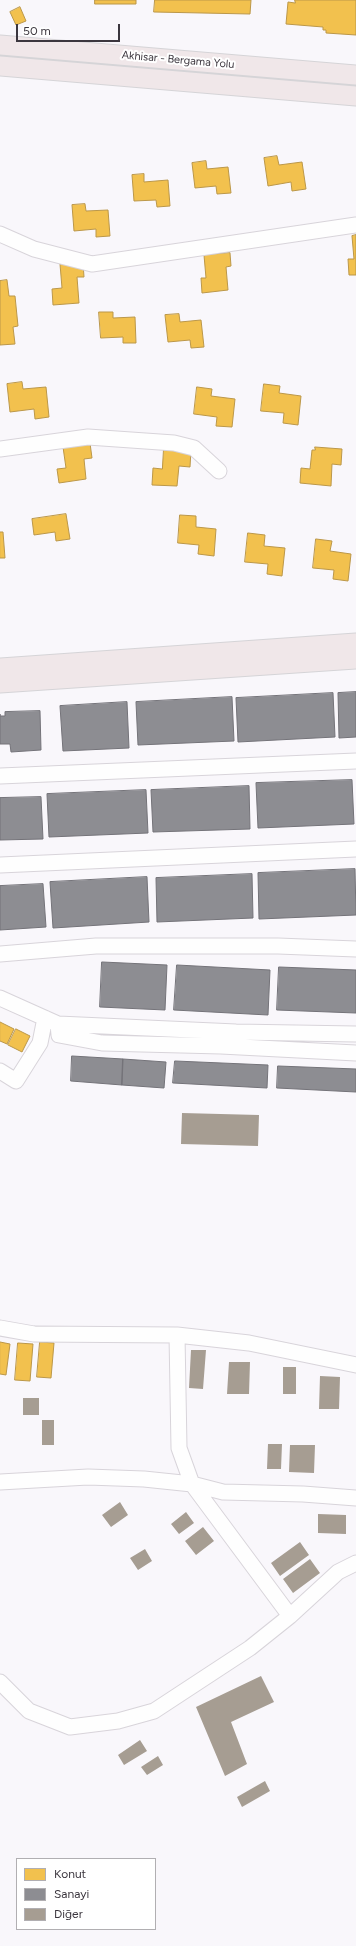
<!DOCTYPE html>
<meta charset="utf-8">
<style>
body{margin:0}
#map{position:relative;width:356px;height:1946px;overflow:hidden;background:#f9f7fb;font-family:Figtree,sans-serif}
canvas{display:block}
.legend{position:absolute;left:16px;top:1858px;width:140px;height:72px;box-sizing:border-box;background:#fff;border:1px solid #b1afb2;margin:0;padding:5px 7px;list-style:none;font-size:12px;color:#3b363e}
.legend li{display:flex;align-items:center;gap:8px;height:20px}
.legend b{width:20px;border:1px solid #b1afb2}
.scale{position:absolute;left:16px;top:24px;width:104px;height:18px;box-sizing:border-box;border:2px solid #3b363e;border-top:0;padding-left:5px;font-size:12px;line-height:14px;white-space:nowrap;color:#3b363e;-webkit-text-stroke:3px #fff;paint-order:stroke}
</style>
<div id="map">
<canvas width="356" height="1946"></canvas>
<ul class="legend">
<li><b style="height:11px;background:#f2c14e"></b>Konut</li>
<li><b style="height:11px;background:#8d8d92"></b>Sanayi</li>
<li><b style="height:11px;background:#a69d92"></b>Diğer</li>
</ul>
<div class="scale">50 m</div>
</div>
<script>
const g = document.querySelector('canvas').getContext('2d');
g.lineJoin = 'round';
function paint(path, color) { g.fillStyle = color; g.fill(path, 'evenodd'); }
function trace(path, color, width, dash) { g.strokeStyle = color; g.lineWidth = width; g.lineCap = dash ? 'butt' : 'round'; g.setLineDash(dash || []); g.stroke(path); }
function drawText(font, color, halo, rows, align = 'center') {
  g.font = font + ' Figtree,sans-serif'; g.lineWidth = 4; g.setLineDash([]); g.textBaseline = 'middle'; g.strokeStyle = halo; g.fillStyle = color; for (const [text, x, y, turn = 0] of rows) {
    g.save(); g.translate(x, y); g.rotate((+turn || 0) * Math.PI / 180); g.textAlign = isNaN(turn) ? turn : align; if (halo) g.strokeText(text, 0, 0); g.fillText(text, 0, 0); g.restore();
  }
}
const homes = new Path2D(`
 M95,0H136V4H95Z
 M155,0H251L250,14L154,12Z
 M295,0H356V35L326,33V30H323V27L286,24L288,2L295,3Z
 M20,7L26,21L16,25L10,12Z
 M277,156L279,165L302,162L306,189L292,191L291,182L268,186L264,158Z
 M206,161L207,169L228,167L231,193L217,194L216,186L195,188L192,163Z
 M144,174V182L168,180L170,206L157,207L156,200L134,201L132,175Z
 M85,204L86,211L108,210L110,236L96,237V229L74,231L72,205Z
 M356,235V275H349L348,259H354L352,236Z
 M230,253L231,266L226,267L228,290L202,293L201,278H206L204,255Z
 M83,263L84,277H77L79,303L53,305L52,289L62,288L60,264Z
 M7,280L9,296H15L18,326L13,327L15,344L0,345V281Z
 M99,312H113V318L135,317L136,343H123V337L101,338Z
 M179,314L180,322L201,320L204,347L191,348L190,340L168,342L165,315Z
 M22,382L23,389L46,387L49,417L35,419L34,409L10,412L7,384Z
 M264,384L280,386L279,393L301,396L298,425L283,423L284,413L261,411Z
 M197,387L212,389L211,396L235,399L232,427L216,426L217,417L194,414Z
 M90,443L92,458L84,459L86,479L59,483L57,469L66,468L63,447Z
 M315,447L342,449L341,465L332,464L331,486L300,483L301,468L310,469L312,450H315Z
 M164,448L191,450L190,467L179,466L177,486L152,485L153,468L162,469Z
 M66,514L70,539L56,541L55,532L34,535L32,519Z
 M180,515L196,516V527L216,529L214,556L198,554L199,545L178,543Z
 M0,532H3L5,558H0Z
 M248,533L265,535L264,546L285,548L282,576L267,574L268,564L245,562Z
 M316,539L332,541L330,551L351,554L348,581L333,579L334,570L313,568Z
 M0,1022L14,1029L7,1044L0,1041Z
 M16,1029L30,1036L22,1052L8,1045Z
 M0,1342L10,1344L6,1375L0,1374Z
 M40,1342L54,1343L51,1378L37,1377Z
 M18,1343L33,1344L30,1381L15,1380Z`);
paint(homes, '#f2c14e');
trace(homes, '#bb9749', 1);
const industry = new Path2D(`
 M356,692V737L339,738L338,693Z
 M333,693L335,737L238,742L236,698Z
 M232,697L234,741L138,745L136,702Z
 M127,702L129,748L63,751L60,706Z
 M40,711L41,750L11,752L10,744H0V714V716H5V712Z
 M352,780L354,824L258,828L256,783Z
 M249,786L250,829L153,832L151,790Z
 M146,790L148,833L49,837L47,794Z
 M41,797L43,839L0,840V798Z
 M355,869L356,915L259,919L258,873Z
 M252,874L253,918L157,922L156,878Z
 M147,877L149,922L53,928L50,882Z
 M43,884L46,927L0,930V886Z
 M102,962L167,965L165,1010L100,1007Z
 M177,965L270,970L268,1015L174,1010Z
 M279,967L356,970V1013L277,1010Z
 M72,1056L123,1059L122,1085L71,1081Z
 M123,1059L166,1062L164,1088L122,1085Z
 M175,1061L268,1065L267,1088L173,1083Z
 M278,1066L356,1069V1092L277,1088Z`);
paint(industry, '#8d8d92');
trace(industry, '#747379', 1);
paint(new Path2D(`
 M182,1113L259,1115L258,1146L181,1144Z
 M191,1350H206L203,1389L189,1388Z
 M229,1362H250L249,1394H227Z
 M283,1367H296V1394H283Z
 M320,1376L340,1377L339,1409H319Z
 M23,1398H39V1415H23Z
 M42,1420H54V1445H42Z
 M268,1444H282L281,1469H267Z
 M290,1445H315L314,1473L289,1472Z
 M120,1502L128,1515L111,1527L102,1515Z
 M186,1512L194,1523L179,1534L171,1524Z
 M318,1514L346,1515V1534L318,1533Z
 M203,1527L214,1541L196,1555L185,1541Z
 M300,1542L309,1555L280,1576L271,1563Z
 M145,1549L152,1561L138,1570L130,1558Z
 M310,1559L320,1573L293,1593L283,1579Z
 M261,1676L274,1702L231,1722L247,1764L225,1776L196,1707Z
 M140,1740L147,1751L124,1765L118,1755Z
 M158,1756L163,1765L147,1775L141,1767Z
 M265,1781L270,1791L242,1807L237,1797Z`), '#a69d92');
const minor = new Path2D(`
 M0,234L34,249L92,264L356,225
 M0,449L88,437L174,443L194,448L219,471
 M0,776L356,761
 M0,865L356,849
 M0,954L96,946H278L356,949
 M0,998L58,1024L236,1032L356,1034
 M58,1024L59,1035L102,1043L221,1046L356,1053
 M0,1071L16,1081L40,1043L45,1018
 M0,1328L34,1334L177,1335L249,1343L356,1365
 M177,1335L179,1448L192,1484L290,1616
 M0,1482L88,1477L144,1479L192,1484L223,1492L303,1494L356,1498
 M0,1682L29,1711L70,1727L118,1721L154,1711L250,1648L290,1616L338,1572L356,1563`);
const major = new Path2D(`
 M0,45L356,75
 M0,66L356,96
 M0,668L356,643
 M0,683L356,659`);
trace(minor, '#d8d4da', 17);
trace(major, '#d5d4d7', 21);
trace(minor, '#fefefe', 15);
trace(major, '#f0e7e9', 19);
drawText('11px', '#3b363e', '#fff', [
 ["Akhisar - Bergama Yolu",178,60,5]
]);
</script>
